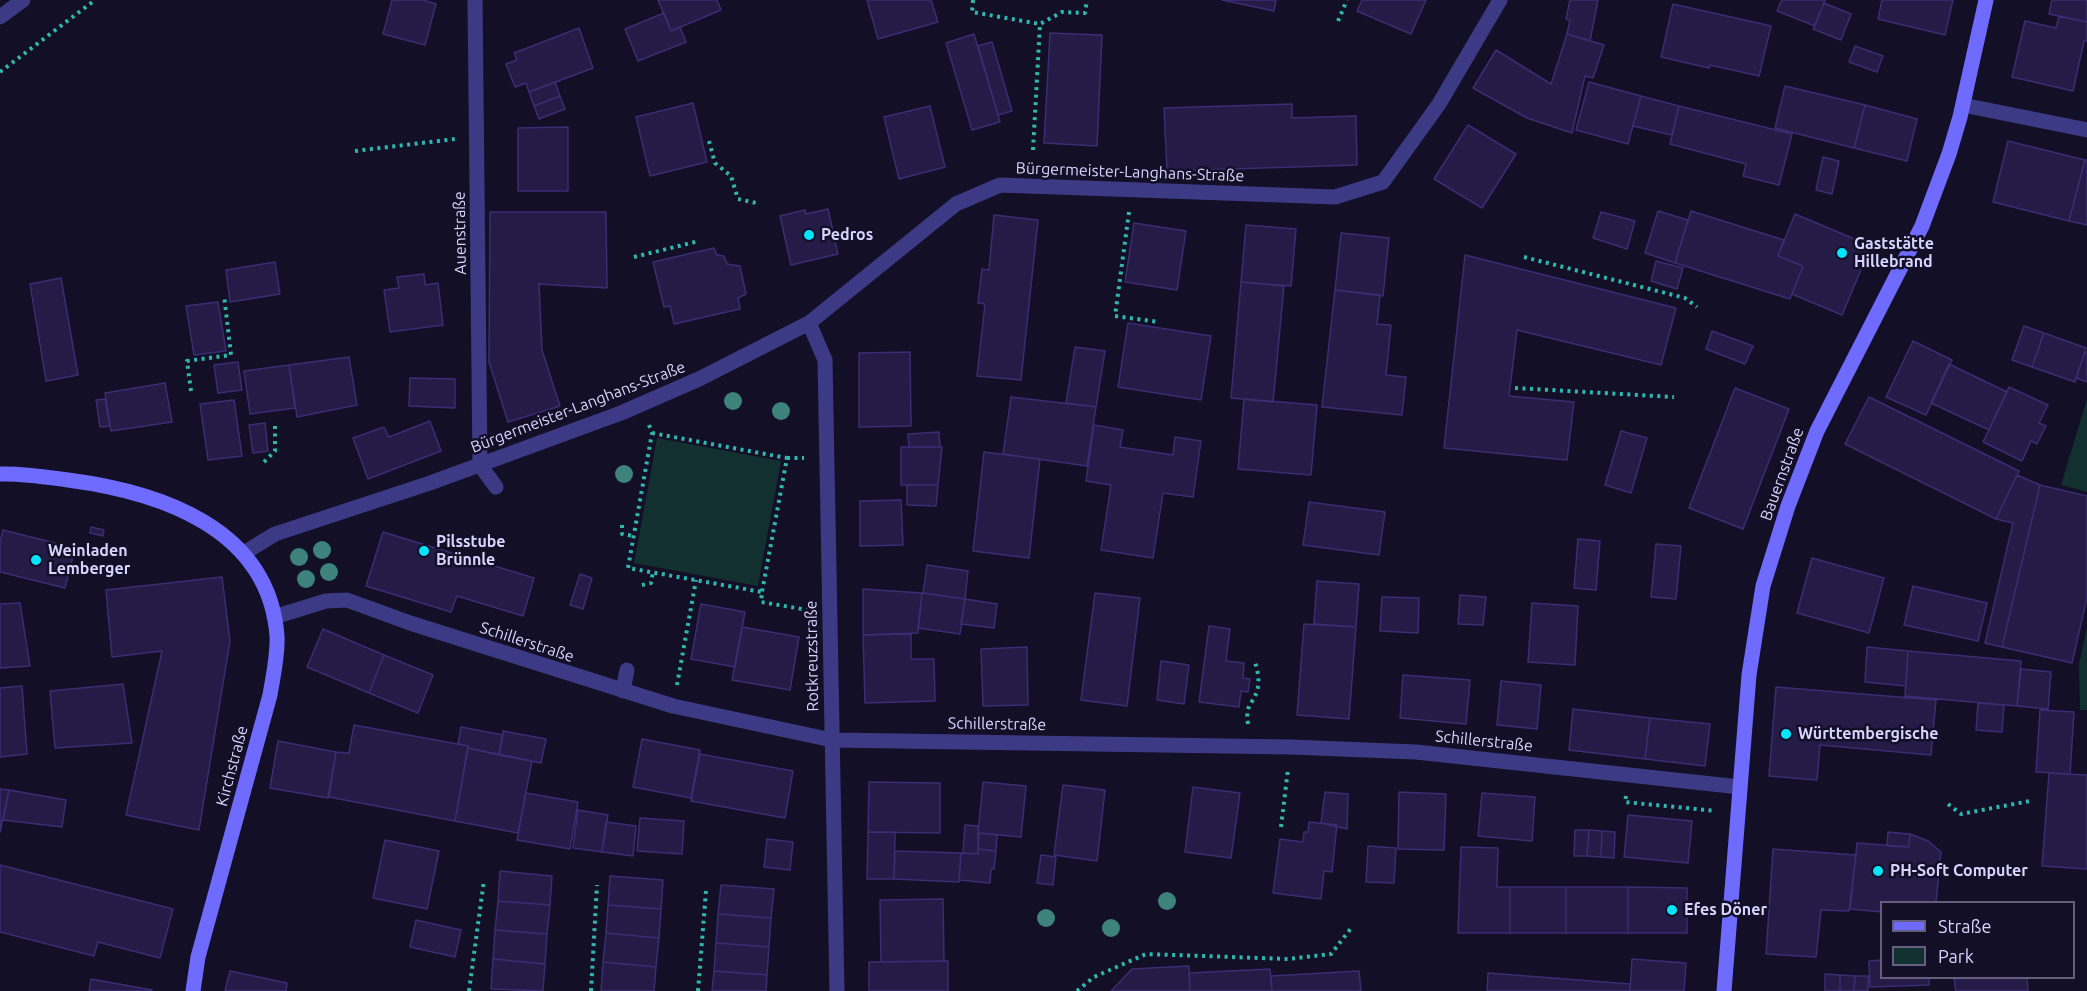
<!DOCTYPE html>
<meta charset="utf-8">
<style>
body{margin:0}
#map{position:relative;width:2087px;height:991px;overflow:hidden;background:#130f26;font-family:Ubuntu,sans-serif}
canvas{display:block}
.legend{position:absolute;left:1880px;top:901px;width:195px;height:78px;box-sizing:border-box;background:#130f26;border:2px solid #625e7d;margin:0;padding:8px 10px;list-style:none;font-size:18px;color:#d9d4ff}
.legend li{display:flex;align-items:center;gap:12px;height:30px}
.legend b{width:30px;border:2px solid #625e7d}
</style>
<div id="map">
<canvas width="2087" height="991"></canvas>
<ul class="legend">
<li><b style="height:8px;background:#6f6bff"></b>Straße</li>
<li><b style="height:16px;background:#12302f"></b>Park</li>
</ul>
</div>
<script>
const g = document.querySelector('canvas').getContext('2d');
g.lineJoin = 'round';
function paint(path, color) { g.fillStyle = color; g.fill(path, 'evenodd'); }
function trace(path, color, width, dash) { g.strokeStyle = color; g.lineWidth = width; g.lineCap = dash ? 'butt' : 'round'; g.setLineDash(dash || []); g.stroke(path); }
function drawText(font, color, halo, rows, align = 'center') {
  g.font = font + ' Ubuntu,sans-serif'; g.lineWidth = 5; g.setLineDash([]); g.textBaseline = 'middle'; g.strokeStyle = halo; g.fillStyle = color; for (const [text, x, y, turn = 0] of rows) {
    g.save(); g.translate(x, y); g.rotate((+turn || 0) * Math.PI / 180); g.textAlign = isNaN(turn) ? turn : align; if (halo) g.strokeText(text, 0, 0); g.fillText(text, 0, 0); g.restore();
  }
}
paint(new Path2D(`
 M2087,399V492L2061,485Z
 M657,438L781,461L758,586L634,563Z
 M2087,627V710H2080L2079,664Z`), '#12302f');
const building = new Path2D(`
 M392,0H423L436,4L425,45L383,34Z
 M658,0H717L721,10L671,31Z
 M867,0H931L938,22L878,39Z
 M1222,0H1276L1274,11Z
 M1362,0H1426L1411,34L1357,11Z
 M1570,0H1598L1590,41L1567,34L1570,20L1566,19Z
 M1782,0H1825L1815,26L1777,11Z
 M1882,0H1953L1945,35L1878,19Z
 M2052,0H2087V22L2049,14Z
 M1824,3L1851,14L1841,40L1813,29Z
 M1673,4L1771,26L1759,76L1710,65L1709,68L1661,57Z
 M664,13L671,31L680,27L686,42L638,61L625,29Z
 M2059,16L2087,22V41H2084L2073,91L2012,77L2025,21L2056,28Z
 M579,28L593,68L529,92L526,83L515,87L506,64L517,60L514,53Z
 M1050,33L1102,35L1097,146L1044,143Z
 M974,34L1000,122L972,130L946,43Z
 M1567,34L1604,45L1593,78L1585,76L1572,133L1527,118L1473,88L1496,50L1551,84Z
 M992,42L1012,111L998,115L978,46Z
 M1855,46L1883,56L1877,72L1849,62Z
 M555,82L560,96L534,106L529,92Z
 M1589,82L1641,96L1628,144L1576,130Z
 M1785,86L1865,105L1854,148L1775,128Z
 M560,96L565,109L539,119L534,106Z
 M1641,96L1679,106L1672,135L1633,126Z
 M693,103L707,162L650,176L636,117Z
 M1292,104V118L1356,116L1357,165L1167,171L1164,108Z
 M1865,105L1917,119L1907,161L1854,148Z
 M930,106L945,167L899,179L884,117Z
 M1679,106L1792,134L1779,185L1743,176L1746,164L1670,144Z
 M1468,125L1516,154L1482,208L1434,179Z
 M568,127V191H518V128Z
 M2008,141L2085,160L2069,221L1993,202Z
 M1823,157L1839,161L1832,194L1816,190Z
 M2085,160H2087V225L2069,221Z
 M828,209L838,254L791,265L780,216L805,210L806,214Z
 M1658,211L1688,220L1675,263L1645,253Z
 M1691,211L1784,240L1778,256L1803,266L1790,299L1675,263Z
 M490,212H606L607,288L539,284L542,350L560,406L508,422L489,362Z
 M1601,212L1635,221L1627,249L1593,238Z
 M1795,214L1871,246L1842,315L1792,294L1803,266L1778,256Z
 M994,215L1038,220L1021,380L977,376L985,304L978,303L982,269L989,270Z
 M1134,223L1186,231L1177,290L1125,282Z
 M1246,225L1296,229L1291,286L1241,282Z
 M1341,233L1389,238L1383,296L1335,290Z
 M714,248L717,255L724,256L727,264L740,266L746,294L738,298L740,309L674,324L670,306L664,307L653,262Z
 M1465,255L1676,308L1661,365L1517,330L1509,396L1574,402L1567,460L1444,448Z
 M1656,261L1683,268L1677,289L1651,281Z
 M275,262L280,294L230,302L226,270Z
 M424,274L425,285L438,283L443,325L390,332L384,290L399,288L397,277Z
 M61,278L78,375L46,381L30,284Z
 M1241,282L1284,286L1273,402L1231,398Z
 M1335,290L1380,295L1377,324L1391,325L1386,375L1406,377L1402,415L1322,407Z
 M218,302L226,351L194,355L186,306Z
 M1128,323L1211,336L1201,400L1118,387Z
 M2024,326L2044,333L2032,367L2012,360Z
 M1712,331L1753,346L1745,364L1706,349Z
 M2044,333L2086,348L2075,382L2032,367Z
 M1913,341L1952,360L1926,415L1886,397Z
 M1075,347L1105,351L1096,407L1066,403Z
 M910,352L911,426L859,427V353Z
 M2085,352H2087V382L2076,378Z
 M349,357L357,405L297,417L289,365Z
 M238,362L242,390L218,393L214,365Z
 M1949,364L2007,392L1989,430L1931,403Z
 M289,365L295,408L250,414L244,371Z
 M410,378L455,379V408L409,406Z
 M165,383L172,422L111,431L105,393Z
 M2009,387L2048,405L2039,423L2046,426L2037,444L2031,441L2022,461L1983,442Z
 M1735,388L1789,409L1743,529L1689,508Z
 M1011,397L1096,407L1087,466L1003,454Z
 M1869,397L2019,471L1996,519L1845,444Z
 M105,399L110,426L100,427L96,400Z
 M1244,399L1317,405L1311,475L1238,469Z
 M234,400L242,456L208,460L200,404Z
 M430,421L441,451L368,479L353,438L384,427L389,437Z
 M265,423L268,451L253,453L249,425Z
 M1094,425L1123,430L1120,447L1173,455L1175,437L1201,441L1193,497L1163,493L1153,558L1101,550L1111,485L1086,481Z
 M1621,431L1647,438L1631,493L1605,485Z
 M939,432L940,447H909L908,434Z
 M901,447H942L938,485H901Z
 M984,452L1040,459L1029,558L973,551Z
 M2017,475L2040,485L2002,647L1985,643L2013,523L1996,519Z
 M907,485H938L936,506L907,505Z
 M2040,485L2087,496V598L2072,663L2002,647Z
 M901,500L903,545L860,546V501Z
 M1309,502L1385,512L1379,555L1303,545Z
 M91,527L104,530L103,536L90,533Z
 M3,530L75,548L65,588L0,572V542Z
 M383,532L534,578L523,616L457,596L451,612L366,586Z
 M1578,539L1600,541L1596,590L1574,588Z
 M1656,544L1681,546L1676,599L1651,597Z
 M1812,558L1884,578L1869,633L1797,613Z
 M927,565L968,571L965,599L923,593Z
 M580,574L592,578L583,609L570,605Z
 M222,577L230,641L199,830L126,815L162,651L112,657L106,590Z
 M1317,581L1359,584L1356,627L1314,624Z
 M1913,586L1987,603L1978,641L1904,625Z
 M863,589L922,593L918,633L863,635Z
 M922,593L965,599L960,634L918,628Z
 M1095,593L1140,598L1127,706L1081,700Z
 M1460,595L1486,597L1483,625L1458,624Z
 M1382,597L1419,598L1418,633L1380,631Z
 M965,599L997,604L994,628L961,624Z
 M20,603L30,666L0,668V604Z
 M1532,603L1578,606L1575,665L1528,662Z
 M701,604L745,612L735,667L691,659Z
 M1304,624L1356,627L1349,719L1297,715Z
 M1209,626L1230,629L1226,661L1244,663L1243,678L1250,679L1248,692L1241,691L1239,707L1199,702Z
 M742,627L799,637L790,690L732,680Z
 M323,629L384,655L369,693L307,667Z
 M911,634V659H934L935,701L865,703L863,635Z
 M1027,647L1028,705L983,706L981,649Z
 M1867,647L1908,651L1906,686L1865,682Z
 M1908,651L2021,661L2017,706L1905,696Z
 M384,655L433,675L418,713L369,693Z
 M1161,661L1189,665L1184,704L1157,700Z
 M2021,669L2051,672L2048,709L2017,706Z
 M1403,675L1470,680L1466,724L1400,718Z
 M1501,681L1541,685L1537,729L1497,725Z
 M123,684L132,743L55,748L50,691Z
 M22,686L27,754L0,757V688Z
 M1776,687L1936,700L1931,755L1820,745L1817,780L1769,776Z
 M1978,703L2004,705L2002,732L1976,730Z
 M1573,709L1650,718L1645,759L1569,750Z
 M2040,710L2074,712L2070,774L2036,772Z
 M1650,718L1710,724L1705,766L1645,759Z
 M354,725L468,746L455,821L329,797L336,752L349,753Z
 M461,727L503,735L499,755L468,748V746L458,744Z
 M503,731L546,739L541,763L499,755Z
 M642,739L700,750L691,798L633,787Z
 M278,741L336,752L328,798L270,788Z
 M468,748L532,761L518,833L455,821Z
 M700,754L793,771L785,818L691,801Z
 M2049,773L2087,775V869L2042,866Z
 M869,782L940,783V833L868,832Z
 M983,782L1026,786L1021,837L978,833Z
 M1063,785L1105,790L1097,861L1054,855Z
 M1193,787L1240,793L1231,858L1185,852Z
 M0,789L9,790L0,832Z
 M9,790L66,800L62,827L3,820Z
 M1325,792L1348,794L1347,829L1321,823Z
 M1399,792L1446,794L1444,850L1398,849Z
 M526,793L578,802L570,849L517,840Z
 M1482,793L1535,797L1532,841L1478,836Z
 M578,810L608,815L602,852L573,848Z
 M1628,815L1692,821L1688,863L1624,857Z
 M640,818L684,821L682,854L637,851Z
 M606,822L636,826L633,856L602,852Z
 M1309,822L1337,825L1332,872L1324,871L1321,899L1273,893L1280,839L1303,842L1304,832H1308Z
 M965,825L978,826V854L963,853Z
 M1575,830H1589L1587,856H1574Z
 M1589,830L1602,831L1601,857L1587,856Z
 M1602,831L1615,832L1614,858L1601,857Z
 M868,832H895L894,879H867Z
 M1888,832L1910,834L1909,847L1887,846Z
 M979,833L997,835L996,851L978,849Z
 M1910,834L1928,841L1941,852L1936,902H1882V912L1850,909L1857,843L1909,847Z
 M767,839L793,842L790,870L764,867Z
 M385,840L439,851L427,909L373,898Z
 M1368,846L1396,848L1394,883L1366,882Z
 M1461,847L1498,848L1497,887H1510V933H1458Z
 M978,849L996,851L994,869H991L990,883L959,880L961,853L978,854Z
 M1773,849L1856,855L1849,911L1821,910L1816,957L1766,954Z
 M895,851L961,853L959,882L894,879Z
 M1041,855L1056,857L1053,885L1037,883Z
 M0,865L173,909L160,958L98,942L94,956L0,932Z
 M500,871L552,876L550,905L498,901Z
 M610,876L663,880L661,909L608,905Z
 M721,885L774,889L771,918L718,914Z
 M1510,887H1566V933H1510Z
 M1566,887H1628V933H1566Z
 M1628,887L1687,888V933H1628Z
 M943,899L944,961L881,962L880,900Z
 M498,901L550,905L547,934L495,930Z
 M608,905L661,909L659,938L606,933Z
 M718,914L771,918L769,947L716,943Z
 M416,920L461,930L455,957L410,947Z
 M495,930L547,934L545,964L493,959Z
 M606,933L659,938L656,967L603,962Z
 M716,943L769,947L767,975L714,971Z
 M493,959L545,964L543,991L491,989Z
 M1632,959L1686,963L1684,991H1630Z
 M1882,960V978H1929V985L1870,987L1869,961Z
 M948,961V991H869V962Z
 M603,962L656,967L654,991H601Z
 M1189,966L1190,991H1111L1132,969Z
 M1270,969L1272,991H1190L1189,973Z
 M230,971L287,983L286,991H225Z
 M714,971L767,975L766,991H712Z
 M1359,971L1361,991H1272L1271,976Z
 M1488,973L1630,984V991H1487Z
 M1825,974L1840,975V991H1825Z
 M1840,975L1855,976L1854,991H1840Z
 M1855,976H1868V991H1854Z
 M1965,978H2027L2028,991H1956L1954,979Z
 M91,979L152,990L151,991H89Z`);
paint(building, '#241b47');
trace(building, '#3b2d73', 1.5);
trace(new Path2D(`
 M973,0L972,12L1040,24
 M1338,21L1347,0
 M0,72L95,0
 M709,141L715,163L731,176L738,199L756,203
 M1033,150L1040,24L1062,12L1085,13L1087,0
 M355,151L455,139
 M1129,212L1115,316L1159,322
 M634,257L699,241
 M1524,257L1685,298L1697,307
 M1515,388L1674,397
 M191,391L187,361L231,355L224,295
 M649,425L652,433L628,568L762,592L761,602L808,610
 M652,433L787,458L762,592
 M787,458H804
 M264,462L275,451V422
 M622,525V534L634,536
 M642,585L651,583L653,572
 M677,685L696,580
 M1248,724C1245,704 1252,706 1257,691C1260,681 1258,672 1255,662
 M1626,796L1625,802L1716,811
 M1948,804L1961,814L2030,801
 M1281,827L1288,769
 M469,991L484,880
 M591,991L597,885
 M698,991L706,891
 M1077,991L1094,977L1146,954L1288,959L1331,954L1352,927`), '#2fb8b0', 4, [3, 4.5]);
trace(new Path2D(`
 M480,465L496,487
 M623,691L627,670`), '#3d3a85', 15);
trace(new Path2D(`
 M475,0L480,465
 M0,17L23,0
 M1963,105L2087,130
 M809,323L825,360L837,991
 M244,553L275,534L430,483L621,413L699,379L809,323L956,204L1000,185L1335,197L1383,182L1439,104L1500,0
 M274,617L326,601L347,600L410,623L673,706L832,740L1291,747L1416,752L1740,787`), '#3d3a85', 15);
trace(new Path2D(`
 M0,474C23,473 46,477 68,480C160,492 269,528 277,636C278,656 273,676 270,695L198,957L193,991
 M1724,991L1749,675L1763,586L1788,506L1817,431L1922,226L1949,154L1960,117L1986,0`), '#6f6bff', 15);
g.fillStyle = '#3d827b';
for (const [x, y] of [
 [733,401],
 [781,411],
 [624,474],
 [322,550],
 [299,557],
 [329,572],
 [306,579],
 [1167,901],
 [1046,918],
 [1111,928]
]) { g.beginPath(); g.arc(x, y, 9, 0, 2 * Math.PI); g.fill(); }
for (const [x, y, r, color] of [
 [809,235,6,"#00e5ff"],
 [1842,253,6,"#00e5ff"],
 [424,551,6,"#00e5ff"],
 [36,560,6,"#00e5ff"],
 [1786,734,6,"#00e5ff"],
 [1878,871,6,"#00e5ff"],
 [1672,910,6,"#00e5ff"]
]) { const dot = new Path2D(); dot.arc(x, y, r, 0, 2 * Math.PI); g.fillStyle = color; g.fill(dot); trace(dot, '#130f26', 2); }
drawText('16px', '#d9d4ff', '#130f26', [
 ["Bürgermeister-Langhans-Straße",1130,172,2],
 ["Auenstraße",460,233,-91],
 ["Bürgermeister-Langhans-Straße",578,407,-21],
 ["Bauernstraße",1782,474,-70],
 ["Schillerstraße",527,642,18],
 ["Rotkreuzstraße",812,656,-91],
 ["Schillerstraße",997,724,1],
 ["Schillerstraße",1484,741,6],
 ["Kirchstraße",232,766,-75]
]);
drawText('bold 16px', '#d9d4ff', '#130f26', [
 ["Pedros",821,235],
 ["Gaststätte",1854,244],
 ["Hillebrand",1854,262],
 ["Pilsstube",436,542],
 ["Brünnle",436,560],
 ["Weinladen",48,551],
 ["Lemberger",48,569],
 ["Württembergische",1798,734],
 ["PH-Soft Computer",1890,871],
 ["Efes Döner",1684,910]
], 'left');
</script>
